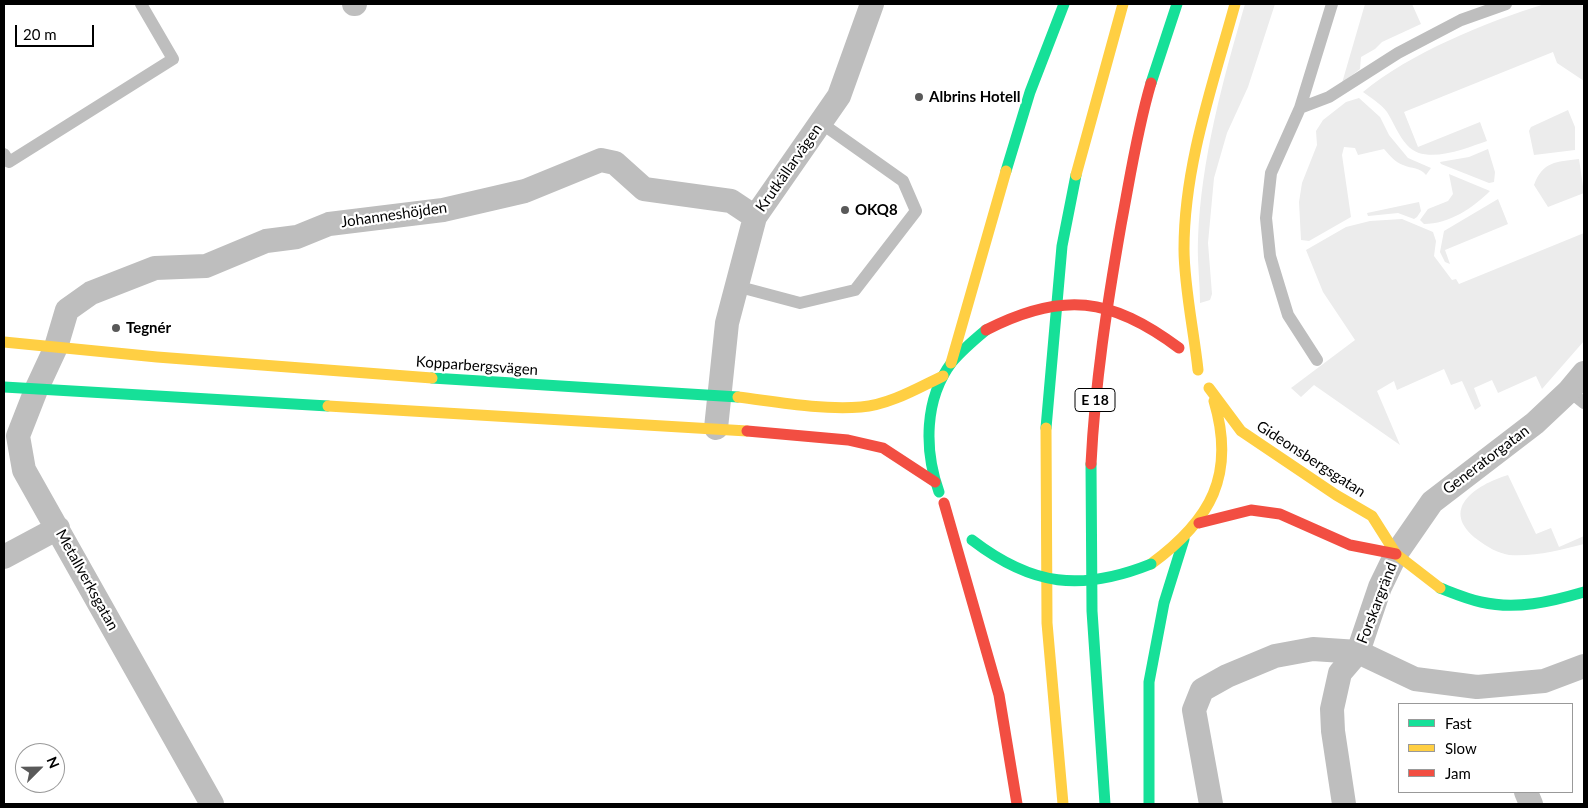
<!DOCTYPE html>
<meta charset="utf-8">
<style>
body{margin:0}
#map{position:relative;width:1588px;height:808px;overflow:hidden;background:#fff;font-family:Lato,sans-serif}
canvas{display:block}
.frame{position:absolute;inset:0;border:5px solid #000;pointer-events:none}
.legend{position:absolute;left:1398px;top:703px;width:175px;height:90px;box-sizing:border-box;background:#fff;border:1px solid #999;margin:0;padding:6px 9px;list-style:none;font-size:15px;color:#000}
.legend li{display:flex;align-items:center;gap:10px;height:25px}
.legend b{width:25px;border:1px solid #999}
.north{position:absolute;left:15px;top:743px;width:50px;height:50px;box-sizing:border-box;background:#fff;border:1px solid #999;border-radius:50%;rotate:67deg;font-size:14px;font-weight:700;line-height:20px;text-align:center;color:#000}
.north::after{content:'';display:block;margin:auto;width:18px;height:22px;background:#595959;clip-path:polygon(50% 0,100% 100%,50% 72%,0 100%)}
.scale{position:absolute;left:15px;top:25px;width:79px;height:22px;box-sizing:border-box;border:2px solid #000;border-top:0;padding-left:6px;font-size:15px;line-height:18px;white-space:nowrap;color:#000;-webkit-text-stroke:4px #fff;paint-order:stroke}
</style>
<div id="map">
<canvas width="1588" height="808"></canvas>
<div class="frame"></div>
<ul class="legend">
<li><b style="height:6px;background:#16e098"></b>Fast</li>
<li><b style="height:6px;background:#ffcf43"></b>Slow</li>
<li><b style="height:6px;background:#f24e42"></b>Jam</li>
</ul>
<div class="north">N</div>
<div class="scale">20 m</div>
</div>
<script>
const g = document.querySelector('canvas').getContext('2d');
g.lineJoin = 'round';
function paint(path, color) { g.fillStyle = color; g.fill(path, 'evenodd'); }
function trace(path, color, width, dash) { g.strokeStyle = color; g.lineWidth = width; g.lineCap = dash ? 'butt' : 'round'; g.setLineDash(dash || []); g.stroke(path); }
function drawText(font, color, halo, rows, align = 'center') {
  g.font = font + ' Lato,sans-serif'; g.lineWidth = 4.5; g.setLineDash([]); g.textBaseline = 'middle'; g.strokeStyle = halo; g.fillStyle = color; for (const [text, x, y, turn = 0] of rows) {
    g.save(); g.translate(x, y); g.rotate((+turn || 0) * Math.PI / 180); g.textAlign = isNaN(turn) ? turn : align; if (halo) g.strokeText(text, 0, 0); g.fillText(text, 0, 0); g.restore();
  }
}
paint(new Path2D(`
 M1245,4H1275L1248,87L1227,133L1214,178L1208,243L1212,294L1210,300L1200,303C1200,282 1197,260 1198,239C1201,159 1223,80 1245,4Z
 M1365,4H1412L1421,24L1382,42L1375,49L1361,57L1360,69L1342,83Z
 M1545,4H1582L1584,11V81L1557,63L1553,52L1404,112L1418,147L1480,122L1487,141C1466,148 1425,166 1407,145C1398,135 1394,123 1387,112C1381,104 1371,98 1363,92C1410,53 1486,22 1545,4Z
 M1359,98L1380,117L1389,135L1408,158L1431,168L1426,175C1420,167 1412,169 1403,165C1395,162 1390,156 1384,149L1358,155L1355,148L1344,147L1342,155L1351,217L1309,241L1301,240L1299,202L1302,183L1317,145L1316,131L1323,120L1346,102Z
 M1568,110L1575,127V150L1534,155L1529,131L1531,127Z
 M1488,149L1495,172L1494,182L1489,183L1441,164L1440,162L1469,157Z
 M1579,159L1584,193L1548,207L1534,185C1543,161 1556,162 1579,159Z
 M1449,174L1490,191C1473,208 1449,224 1424,224L1420,220L1428,209L1448,201L1453,194Z
 M1498,199L1508,224L1445,250L1450,264L1445,262L1440,252L1444,231Z
 M1419,202L1421,211L1417,217L1414,219L1398,213L1368,216L1367,213Z
 M1402,219L1433,232L1436,241L1434,256L1452,280L1456,279L1459,284L1584,233V341L1542,389L1536,376L1498,393L1492,380L1474,388L1481,406L1475,410L1462,381L1451,385L1444,369L1397,390L1394,381L1377,391L1400,445L1314,385L1301,397L1291,388L1355,340L1323,292L1306,250L1346,227L1370,221Z
 M1508,475L1536,534L1551,528L1559,547L1584,536V544C1560,550 1534,557 1509,555C1498,553 1487,547 1478,540C1438,510 1475,485 1508,475Z`), '#ececec');
trace(new Path2D(`
 M1300,108L1329,97L1398,53L1461,20L1506,4
 M4,154L9,162L173,59L141,4
 M736,286L800,303L855,290L916,211L903,181L821,123
 M1317,360L1288,315L1270,256L1266,218L1271,173L1300,108L1332,4
 M1569,391L1584,403`), '#bebebe', 12);
trace(new Path2D(`
 M354,4H355
 M716,428L727,323L755,217L839,96L872,4
 M4,557L58,528
 M1526,792L1531,804
 M212,804L24,470L18,436L36,390L56,347L67,310L91,293L155,268L206,266L266,241L297,237L329,224L443,210L525,191L601,160L615,163L644,189L731,201L755,217
 M1211,804L1194,710L1202,690L1227,676L1275,656L1313,649L1358,652L1415,679L1477,687L1544,681L1584,666
 M1344,804L1333,731L1332,709L1340,673L1358,652L1380,587L1396,554L1432,502L1535,423L1569,391L1584,373`), '#bebebe', 24);
trace(new Path2D(`
 M1151,83L1177,4
 M1006,171L1030,92L1064,4
 M432,378L738,397
 M4,387L328,406
 M1046,428L1062,246L1076,175
 M1091,464L1092,611L1105,804
 M939,492C924,450 924,399 952,362C962,350 974,340 986,330
 M1440,588C1453,593 1467,599 1481,602C1516,610 1550,602 1584,592
 M1149,804V682L1164,603L1184,539`), '#16e098', 11);
trace(new Path2D(`
 M1076,175L1123,4
 M4,342L157,357L432,378
 M951,363L1006,171
 M1198,370C1194,332 1184,286 1184,249C1184,165 1213,84 1235,4
 M1209,388L1241,431L1336,495L1372,516L1396,554L1440,588
 M738,397C778,402 820,410 861,407C889,405 918,388 943,376
 M328,406L747,431
 M1046,428L1047,623L1063,804
 M1151,564C1211,520 1236,475 1214,401`), '#ffcf43', 11);
trace(new Path2D(`
 M747,431L848,440L883,448L935,482
 M1091,464C1095,383 1107,305 1121,225C1130,178 1137,130 1151,83
 M944,503L999,695L1017,804
 M1199,523L1251,510L1280,514L1350,545L1396,554`), '#f24e42', 11);
trace(new Path2D(`
 M972,540C1032,586 1081,592 1151,564`), '#16e098', 11);
trace(new Path2D(`
 M986,330C1062,291 1111,297 1179,348`), '#f24e42', 11);
for (const [x, y, r, color] of [
 [919,97,5,"#595959"],
 [845,210,5,"#595959"],
 [116,328,5,"#595959"]
]) { const dot = new Path2D(); dot.arc(x, y, r, 0, 2 * Math.PI); g.fillStyle = color; g.fill(dot); trace(dot, '#fff', 2); }
for (const [x, y, w] of [
 [1095,400,40]
]) { const box = new Path2D(); box.roundRect(x - w / 2, y - 11.5, w, 23, 4); g.fillStyle = '#fff'; g.fill(box); trace(box, '#000', 1); }
drawText('bold 14px', '#000', null, [
 ["E 18",1095,400]
]);
drawText('bold 15px', '#000', '#fff', [
 ["Albrins Hotell",929,97],
 ["OKQ8",855,210],
 ["Tegnér",126,328]
], 'left');
drawText('15px', '#000', '#fff', [
 ["Krutkällarvägen",789,168,-55],
 ["Johanneshöjden",394,215,-8],
 ["Kopparbergsvägen",477,366,4],
 ["Gideonsbergsgatan",1311,459,33],
 ["Generatorgatan",1486,460,-37],
 ["Metallverksgatan",87,580,61],
 ["Forskargränd",1377,603,-69]
]);
</script>
